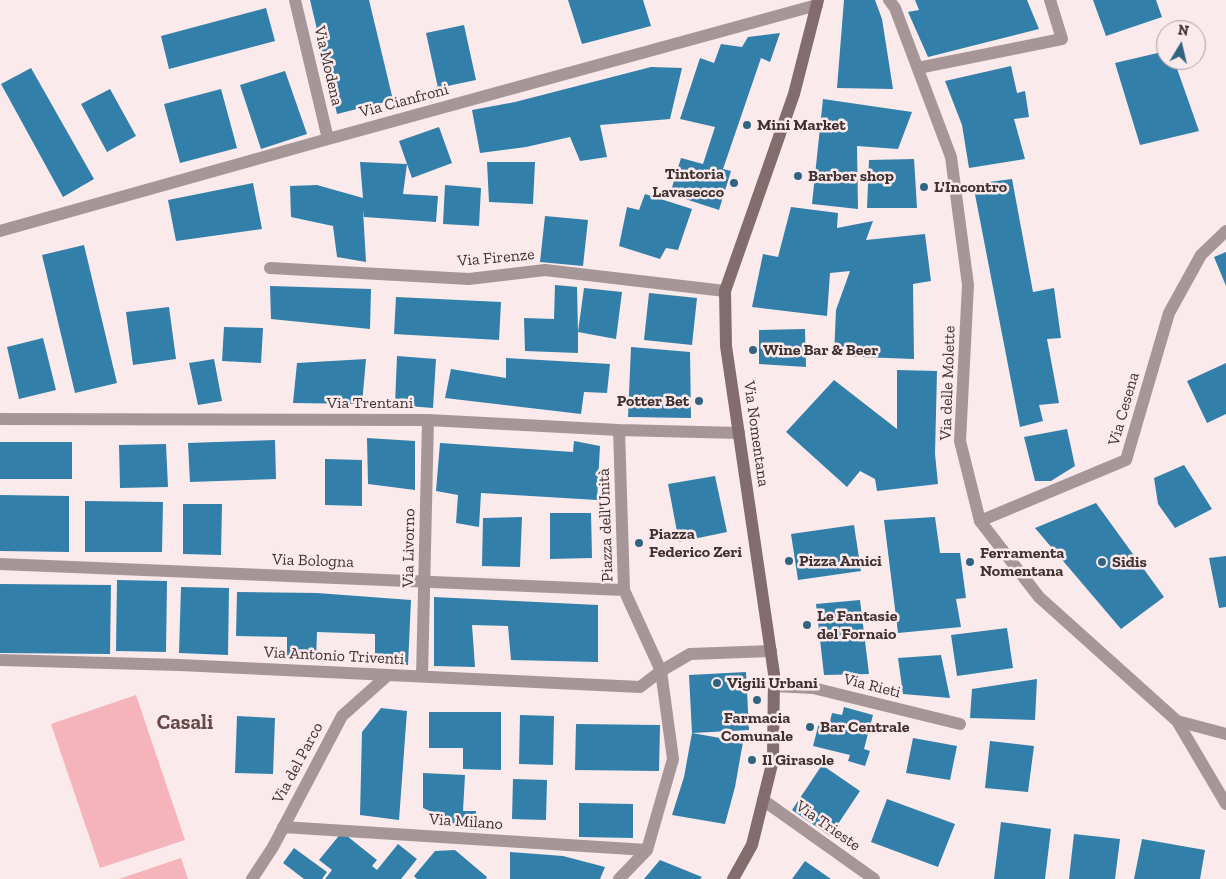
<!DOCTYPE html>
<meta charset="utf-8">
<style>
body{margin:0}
#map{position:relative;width:1226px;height:879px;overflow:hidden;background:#faeaeb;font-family:"Zilla Slab",serif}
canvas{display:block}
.north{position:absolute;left:1156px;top:20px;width:50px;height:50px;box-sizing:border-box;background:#faeaeb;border:1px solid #afa0a1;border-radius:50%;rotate:9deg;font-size:14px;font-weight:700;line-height:20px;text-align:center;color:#3f3132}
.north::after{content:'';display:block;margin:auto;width:18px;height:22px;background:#316481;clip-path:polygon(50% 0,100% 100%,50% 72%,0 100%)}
</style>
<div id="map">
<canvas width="1226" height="879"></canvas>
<div class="north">N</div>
</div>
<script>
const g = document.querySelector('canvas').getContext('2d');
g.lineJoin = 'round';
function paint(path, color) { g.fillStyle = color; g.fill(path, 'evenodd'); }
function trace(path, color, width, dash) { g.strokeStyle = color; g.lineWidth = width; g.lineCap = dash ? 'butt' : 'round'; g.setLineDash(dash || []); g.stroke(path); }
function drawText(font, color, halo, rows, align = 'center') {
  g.font = font + ' "Zilla Slab",serif'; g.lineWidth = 5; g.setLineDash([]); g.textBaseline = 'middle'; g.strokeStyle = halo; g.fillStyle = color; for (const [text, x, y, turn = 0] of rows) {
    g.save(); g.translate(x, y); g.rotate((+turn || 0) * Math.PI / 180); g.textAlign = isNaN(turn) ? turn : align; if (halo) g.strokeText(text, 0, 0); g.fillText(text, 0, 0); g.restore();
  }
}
paint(new Path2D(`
 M136,695L185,840L100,868L51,724Z
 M181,858L188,879H119Z`), '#f5b3ba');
paint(new Path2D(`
 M310,0H369L393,100L337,114Z
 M568,0H643L651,26L582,44Z
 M844,0H875L882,19L893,89L837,88Z
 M915,0H1027L1039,29L928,57L908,12L919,10Z
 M1093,0H1156L1162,17L1106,36Z
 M266,8L275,41L169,69L161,36Z
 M464,25L476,80L438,88L426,33Z
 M780,33L770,62L761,58L723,169L731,171L719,210L670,194L681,158L703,164L715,127L680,119L700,58L714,63L721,44L742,47L748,37Z
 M1166,51V60H1174L1199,131L1140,145L1115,63Z
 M1011,66L1017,93L1025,91L1029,117L1014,119L1025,159L969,168L962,125L945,81Z
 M651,67L682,68L670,119L600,125L607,157L580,161L570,137L526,147L480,153L472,110L515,102Z
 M31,68L94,179L63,197L1,84Z
 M285,71L307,134L261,149L240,85Z
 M110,89L136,136L107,152L81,104Z
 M221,89L237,148L180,163L164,104Z
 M823,99L912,112L898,149L857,146L858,209L812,204Z
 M439,127L452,163L412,178L407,164L403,194L438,196L436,222L364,217L363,210L366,262L337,257L333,226L291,217L290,186L317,185L363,198L360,162L407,164L399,141Z
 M914,159L917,208H867L869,160Z
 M487,162H535L533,204L489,202Z
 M1012,179L1033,292L1054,288L1061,338L1047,339L1059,403L1039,405L1043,421L1020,427L973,184Z
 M253,183L262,229L176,241L168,200Z
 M445,185L481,188L479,226L443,224Z
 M645,194L692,209L678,250L666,248L660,259L619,246L627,207L639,210Z
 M791,207L838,213L837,228L873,221L866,240L925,234L931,281L913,284L914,359L834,356L836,310L850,271L830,273L827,316L752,307L763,254L778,257Z
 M545,216L588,220L583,266L540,262Z
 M84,245L117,383L75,393L42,255Z
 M1226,252V286L1214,257Z
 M555,285L577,287L578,332L584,288L622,292L616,339L578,332V353L525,351L524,318L554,319Z
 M270,286L371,289L370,329L271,319Z
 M649,293L697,298L692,345L644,340Z
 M396,297L501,302L499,340L394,334Z
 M169,307L176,359L133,365L126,312Z
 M224,327L263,328L261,363L222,361Z
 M805,329L806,367L759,364V330Z
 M43,338L56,390L19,399L7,347Z
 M631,347L690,352L691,418L628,417Z
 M397,356L436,359L433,408L395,405Z
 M506,358L610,364L607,393L584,392L581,414L445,398L451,369L506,378Z
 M214,359L222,401L198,405L189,363Z
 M366,359L362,404L293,403L297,363Z
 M1226,363V414L1207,423L1187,381Z
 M897,370L937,371L935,454L938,484L877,491L875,479L860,471L847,487L786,432L834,380L897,429Z
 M1067,429L1075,466L1051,481H1035L1024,437Z
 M367,438L415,441V490L368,484Z
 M275,440L276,479L190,482L188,443Z
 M574,441L600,446L597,500L481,493L479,527L456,523L458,495L436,491L440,443L573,452Z
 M0,442H72V479H0Z
 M166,444L168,487L120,488L119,445Z
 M325,459L362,460V506L325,505Z
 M1184,465L1212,509L1175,528L1158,504L1154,478Z
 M715,476L727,532L679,542L668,484Z
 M0,495L69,496V552L0,551Z
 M85,501L163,502L162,552H85Z
 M1096,503L1164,597L1121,629L1035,528Z
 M183,504H222L221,555L183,554Z
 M550,513H591L592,558L550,559Z
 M522,517L520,567L482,566L483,518Z
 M935,517L940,553H960L966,598L956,599L961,627L898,633L884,520Z
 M854,525L861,571L798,580L791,534Z
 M1226,556V607L1219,608L1209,558Z
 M117,580L167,581L166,652L116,651Z
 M0,584L111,585L110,654L0,653Z
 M181,587L229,588L228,655L179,653Z
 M237,592L317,593L411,600L408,665L375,663V634L317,632L316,660L287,659V637L236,636Z
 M434,597L598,605V662L511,660L508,626L472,625L475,667L434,666Z
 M860,600L869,674L824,675L816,604Z
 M1007,628L1013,668L957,676L951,635Z
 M941,655L950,698L903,694L898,658Z
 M746,672L749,730L692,733L689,675Z
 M1037,679L1035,720L970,718L972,689Z
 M844,707L873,715L864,749L870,751L865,766L848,761L850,755L813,746L819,723L829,726L832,713L842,715Z
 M381,708L407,711L399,820L360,815L362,732Z
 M429,712H501V770L463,769V748H429Z
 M520,715L554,716L553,765L519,764Z
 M237,716L275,718L273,774L235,773Z
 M576,724L660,725L659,771L575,770Z
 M692,733L743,742L735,787L725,824L672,815L684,777Z
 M913,738L957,746L950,780L906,773Z
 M990,741L1034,746L1028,792L985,788Z
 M822,765L860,791L830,836L792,810Z
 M423,773L465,775L463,811H476L477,830L452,827L434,813L423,808Z
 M513,779L547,780L546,820L512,819Z
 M887,799L955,824L938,867L871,842Z
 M579,803L633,804V838L579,837Z
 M1001,822L1051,829L1045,879H994Z
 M342,832L377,860L372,866L377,870L398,844L417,859L401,879H325L332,870L319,860Z
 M1074,834L1120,839L1115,879H1069Z
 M1142,839L1205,850L1200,879H1134Z
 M294,848L327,872L322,879H304L283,863Z
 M455,850L487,877L486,879H417L414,876L435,851Z
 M510,852L563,856L605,867L600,879H510Z
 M660,860L702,877L700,879H644Z
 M805,861L831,879H792Z`), '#327fa9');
trace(new Path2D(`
 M295,0L328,139
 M918,68L1062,39L1050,0
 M0,231L328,139L817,5
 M270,268L469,279L545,270L725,291
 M0,419L428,420L619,430L739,433
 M619,430L624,590L661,671L673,759L647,850L619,879
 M980,521L1126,460L1169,313L1201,255L1226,231
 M0,564L624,590
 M0,660L180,665L640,687L661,671L690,654L771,651
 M422,676L428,420
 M774,686L813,688L960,724
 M763,800L874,879
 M283,827L647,850
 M252,879L273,847L342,716L388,675`), '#a69697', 12);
trace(new Path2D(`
 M889,0L895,8L951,157L968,285L960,441L980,521L1039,597L1177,721L1226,804
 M1177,721L1226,734`), '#a69697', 12);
trace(new Path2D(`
 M733,879L752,845L773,760L774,674L726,346L725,291L794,94L818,0`), '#836c6e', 12);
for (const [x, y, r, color] of [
 [747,125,5,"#316481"],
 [798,176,5,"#316481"],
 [734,183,5,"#316481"],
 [924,187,5,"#316481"],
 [753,350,5,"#316481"],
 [699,401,5,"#316481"],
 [639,543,5,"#316481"],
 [789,561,5,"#316481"],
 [970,562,5,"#316481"],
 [1102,562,5,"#316481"],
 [807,625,5,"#316481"],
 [717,683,5,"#316481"],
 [757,700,5,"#316481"],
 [810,727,5,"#316481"],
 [752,760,5,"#316481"]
]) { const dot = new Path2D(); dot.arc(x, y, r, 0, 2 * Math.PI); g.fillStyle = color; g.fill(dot); trace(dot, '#faeaeb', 2); }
drawText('16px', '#3f3132', '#faeaeb', [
 ["Via Modena",328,66,77],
 ["Via Cianfroni",404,101,-15],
 ["Via Firenze",496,258,-5],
 ["Via delle Molette",948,383,-88],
 ["Via Trentani",370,403],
 ["Via Cesena",1124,409,-74],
 ["Via Nomentana",756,434,82],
 ["Piazza dell'Unità",606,525,-92],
 ["Via Livorno",409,548,-89],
 ["Via Bologna",313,561,2],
 ["Via Antonio Triventi",334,656,3],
 ["Via Rieti",872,686,14],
 ["Via del Parco",298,763,-62],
 ["Via Milano",466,822,4],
 ["Via Trieste",828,826,35]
]);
drawText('bold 16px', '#3f3132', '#faeaeb', [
 ["Mini Market",757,125],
 ["Tintoria",724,174,"right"],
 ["Lavasecco",724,192,"right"],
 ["Barber shop",808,176],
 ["L'Incontro",934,187],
 ["Wine Bar & Beer",763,350],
 ["Potter Bet",689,401,"right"],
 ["Piazza",649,534],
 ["Federico Zeri",649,552],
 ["Ferramenta",980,553],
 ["Nomentana",980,571],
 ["Pizza Amici",799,561],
 ["Sidis",1112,562],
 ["Le Fantasie",817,616],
 ["del Fornaio",817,634],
 ["Vigili Urbani",727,683],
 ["Farmacia",757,718,"center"],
 ["Comunale",757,736,"center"],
 ["Bar Centrale",820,727],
 ["Il Girasole",762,760]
], 'left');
drawText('bold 21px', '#68494c', '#faeaeb', [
 ["Casali",185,723]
]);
</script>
